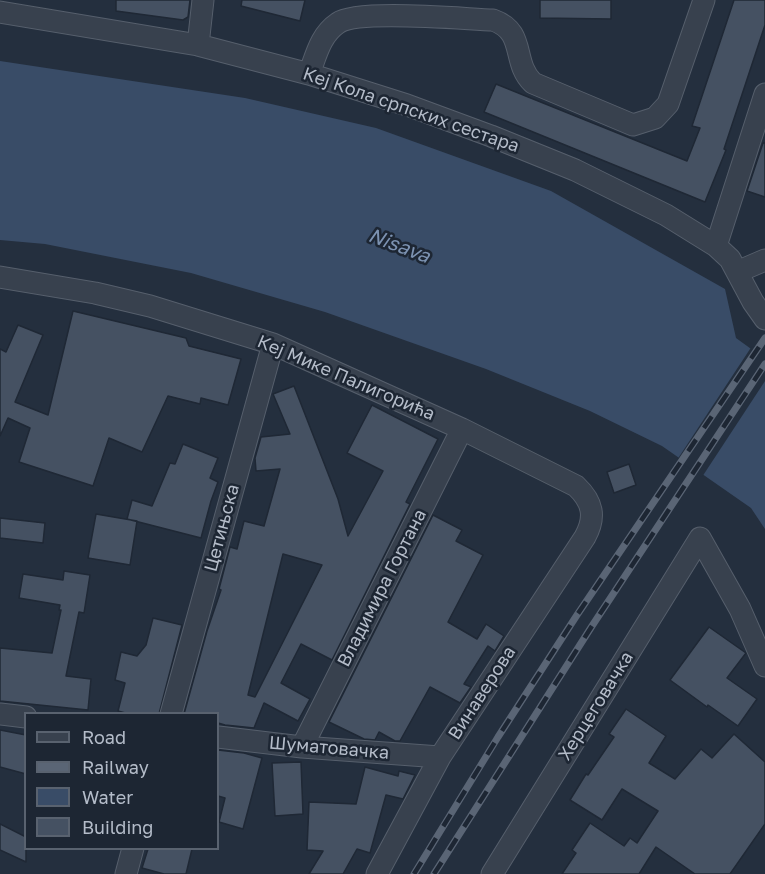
<!DOCTYPE html>
<meta charset="utf-8">
<style>
body{margin:0}
#map{position:relative;width:765px;height:874px;overflow:hidden;background:#242f3e;font-family:"Golos Text",sans-serif}
canvas{display:block}
.legend{position:absolute;left:24px;top:712px;width:195px;height:138px;box-sizing:border-box;background:#1d2633;border:2px solid #59626f;margin:0;padding:8px 10px;list-style:none;font-size:18px;color:#b4bcc9}
.legend li{display:flex;align-items:center;gap:12px;height:30px}
.legend b{width:30px;border:2px solid #59626f}
</style>
<div id="map">
<canvas width="765" height="874"></canvas>
<ul class="legend">
<li><b style="height:8px;background:#38414e"></b>Road</li>
<li><b style="height:8px;background:#5a6575"></b>Railway</li>
<li><b style="height:16px;background:#394c67"></b>Water</li>
<li><b style="height:16px;background:#455162"></b>Building</li>
</ul>
</div>
<script>
const g = document.querySelector('canvas').getContext('2d');
g.lineJoin = 'round';
function paint(path, color) { g.fillStyle = color; g.fill(path, 'evenodd'); }
function trace(path, color, width, dash) { g.strokeStyle = color; g.lineWidth = width; g.lineCap = dash ? 'butt' : 'round'; g.setLineDash(dash || []); g.stroke(path); }
function drawText(font, color, halo, rows, align = 'center') {
  g.font = font + ' "Golos Text",sans-serif'; g.lineWidth = 5; g.setLineDash([]); g.textBaseline = 'middle'; g.strokeStyle = halo; g.fillStyle = color; for (const [text, x, y, turn = 0] of rows) {
    g.save(); g.translate(x, y); g.rotate((+turn || 0) * Math.PI / 180); g.textAlign = isNaN(turn) ? turn : align; if (halo) g.strokeText(text, 0, 0); g.fillText(text, 0, 0); g.restore();
  }
}
paint(new Path2D(`
 M0,61L245,98L376,128L551,191L725,289L736,338L765,359V529L751,508L662,446L590,411L486,369L325,312L191,273L45,244L0,240Z`), '#394c67');
paint(new Path2D(`
 M752,346L765,355V381L702,477L677,460Z`), '#242f3e');
const building = new Path2D(`
 M116,0H190L188,17L183,20L116,11Z
 M242,0H305L300,21L241,6Z
 M540,0H611V19L540,18Z
 M734,0H765V25L724,149L726,150L705,202L484,112L496,84L687,161L700,128L692,126Z
 M763,143H765V197L747,191Z
 M73,311L186,338L189,346L241,359L228,405L201,398L200,404L168,396L142,452L109,438L93,486L19,462L30,428L8,418L0,436V349L6,352L18,325L43,335L15,402L48,415Z
 M294,386L338,499L348,536L383,471L347,453L372,405L438,439L406,502L410,504L332,660L301,644L281,683L310,699L298,721L264,703L254,728L225,725L218,723V714H184L207,631L221,590L219,589L230,547L237,549L244,521L264,526L280,469L256,471L255,458L261,437L290,434L273,394ZM283,554L322,565L255,697L248,695Z
 M183,444L218,458L210,478L218,482L211,501L201,538L127,519L132,500L152,506L170,463L175,464Z
 M629,464L636,485L614,493L607,472Z
 M96,514L137,521L130,565L88,558Z
 M433,515L462,530L456,541L483,555L448,622L477,639L486,624L504,636L495,651L488,646L464,684L471,687L460,703L430,687L400,741H395L379,732L375,740L364,739L329,722Z
 M0,518L45,523L43,543L0,538Z
 M64,571L90,575L84,613L79,612L66,676L91,679L88,710L0,701V648L52,653L61,610H59L60,605L19,598L23,574L63,580Z
 M153,618L182,625L159,714H129L118,711L125,683L115,680L121,652L137,656L146,645Z
 M709,627L746,653L727,678L757,699L738,726L708,705L707,707L670,680Z
 M626,709L666,736L649,763L675,779L701,749L712,758L734,734L765,762V824L730,874H695L656,847L639,874H562L576,853L572,850L590,823L624,846L630,838L637,843L658,811L622,789L602,820L570,800L586,774L588,775L614,737L609,734Z
 M0,730L26,735V774L0,767Z
 M218,750L244,753L262,758L243,829L219,822L225,798L218,796Z
 M301,762L303,814L275,816L272,763Z
 M365,767L398,776L399,771L415,775L403,799L386,795L370,853L357,849L343,874H309L323,851L307,850L309,802L356,804Z
 M0,824L26,837V862L0,850Z
 M148,849H192L186,874H164L142,868Z`);
paint(building, '#455162');
trace(building, '#1f2835', 1.5);
const minor = new Path2D(`
 M0,12L198,45L309,74L407,105L491,136L575,170L666,215L716,246L730,259L753,302L765,319
 M198,45L203,0
 M309,74C316,56 320,35 338,23C358,9 463,19 493,20C527,32 511,62 533,83L633,125L655,118L668,104L704,0
 M716,246L765,94
 M737,272L765,260
 M0,277L95,293L150,306L273,344L462,429L576,486C593,502 596,517 585,537L440,757L377,874
 M0,714L26,717
 M171,714L273,344
 M218,737L302,747L440,757
 M302,747L462,429
 M126,874L133,848
 M492,874L700,538L740,609L765,666`);
trace(minor, '#565f6c', 23);
trace(minor, '#38414e', 21);
const rail = new Path2D(`
 M414,874L498,737L577,615L765,338
 M434,874L592,626L765,364`);
trace(rail, '#5a6575', 7);
trace(rail, '#1d2633', 4.5, [14]);
drawText('18px', '#b4bcc9', '#1d2633', [
 ["Кеј Кола српских сестара",411,110,19],
 ["Кеј Мике Палигорића",346,378,23],
 ["Цетињска",222,528,-75],
 ["Владимира Гортана",382,588,-63],
 ["Винаверова",482,693,-57],
 ["Херцеговачка",596,706,-58],
 ["Шуматовачка",329,748,5]
]);
drawText('italic 20px', '#7c92b1', '#1d2633', [
 ["Nisava",399,246,21]
]);
</script>
